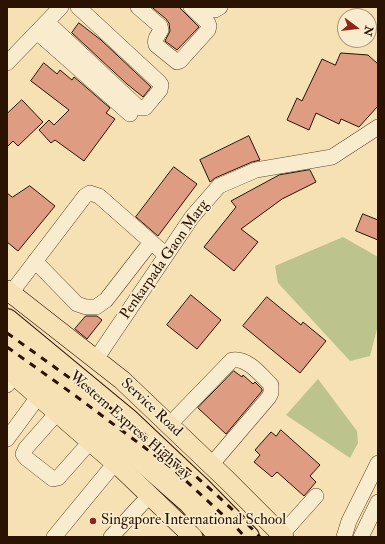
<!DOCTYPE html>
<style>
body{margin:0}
#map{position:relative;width:385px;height:544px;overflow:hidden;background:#f6e1b4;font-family:"IM FELL Double Pica",serif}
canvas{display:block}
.frame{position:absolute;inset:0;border:8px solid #2a1301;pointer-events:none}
.north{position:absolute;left:337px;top:8px;width:40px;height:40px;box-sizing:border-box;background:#f9ecce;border:1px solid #a6957c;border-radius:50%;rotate:105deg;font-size:11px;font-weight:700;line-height:16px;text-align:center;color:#2a1301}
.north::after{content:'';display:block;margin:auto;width:14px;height:18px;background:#8f2418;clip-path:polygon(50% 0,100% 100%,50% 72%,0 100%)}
</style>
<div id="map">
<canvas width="385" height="544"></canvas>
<div class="frame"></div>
<div class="north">N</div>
</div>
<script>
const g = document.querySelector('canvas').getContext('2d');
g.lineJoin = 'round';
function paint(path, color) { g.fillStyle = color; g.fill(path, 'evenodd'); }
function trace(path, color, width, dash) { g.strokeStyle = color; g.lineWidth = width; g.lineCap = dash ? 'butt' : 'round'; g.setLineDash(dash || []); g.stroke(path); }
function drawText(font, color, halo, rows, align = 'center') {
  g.font = font + ' "IM FELL Double Pica",serif'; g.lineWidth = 3.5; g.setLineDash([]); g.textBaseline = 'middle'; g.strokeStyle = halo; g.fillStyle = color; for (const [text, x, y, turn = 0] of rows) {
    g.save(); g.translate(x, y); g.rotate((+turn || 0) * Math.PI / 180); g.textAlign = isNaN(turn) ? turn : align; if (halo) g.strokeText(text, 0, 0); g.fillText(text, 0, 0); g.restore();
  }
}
paint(new Path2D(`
 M343,237L378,257V325L370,356L350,361L278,283L275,266Z
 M318,379L357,431L358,443L350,458L286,415Z`), '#bdc38c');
const building = new Path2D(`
 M152,7H179L199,27L177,50L165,41L170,31L169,23L166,19Z
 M79,23L101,40L151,87L143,97L127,84L72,33Z
 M341,53L368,55L378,64V106L359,127L341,119L339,124L316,113L309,130L287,120L297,98L302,101L322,59L335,65Z
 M44,63L57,74L60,70L72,80L74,77L80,82L110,108L106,113L115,119L84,161L55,140L51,143L39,130L49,120L54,125L69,110L31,81Z
 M22,100L43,122L18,146L13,141L7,147V114Z
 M249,136L260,160L252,162L215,178L210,182L200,160Z
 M174,167L197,184L158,236L136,217Z
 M310,170L316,182L282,199L241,229L258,242L234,271L204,247L236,207L231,201L279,175Z
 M30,186L55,206L18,251L7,242V193L12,197Z
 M363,214L378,220V240L356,231Z
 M191,295L221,320L197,349L167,325Z
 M267,297L301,325L303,322L326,341L300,373L243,326Z
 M86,316H97L102,320L87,339L75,329Z
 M234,371L242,377L243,375L253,384L255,382L262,389V391L226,434L198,408Z
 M281,430L320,465L310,476L316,482L304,496L277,472L272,477L254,462L260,455L255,450L271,432L276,436Z`);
paint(building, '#de9c83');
trace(building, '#2a1301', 1);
const minor = new Path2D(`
 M138,7L160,26L161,30C158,36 154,38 156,45L177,62L180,61L208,30L209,26L208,23L191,7
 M210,7L215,10L220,7
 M47,22L139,108H145L160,90L161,85L159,82L78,7
 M37,32L130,114
 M7,63L61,7
 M35,261L77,304L86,307H96L106,300L151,242
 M11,293L85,196L90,193L99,196L166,255
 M96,359L192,217L219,186L256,170L332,157L378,127
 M7,385L14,375
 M57,413L26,448L23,454L26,458L53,479L58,478L90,442
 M169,425L232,360C247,357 261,375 271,385V393L269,397L211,465
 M7,439L38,397
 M282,534L316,496
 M54,537L115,463
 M111,537L150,495
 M344,537L349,521L378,463
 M361,537L378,502`);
const major = new Path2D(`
 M7,290L122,380L227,480L284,537
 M7,369L122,469L193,537`);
const highway = new Path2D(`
 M7,320L128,420L200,488L248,537
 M7,345L114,436L189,502L221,537`);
trace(minor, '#5d462e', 16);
trace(major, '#2a1301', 20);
trace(highway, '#2a1301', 24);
trace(minor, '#f9ecce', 15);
trace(major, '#f6e1b4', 19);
trace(highway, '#f6e1b4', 22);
trace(new Path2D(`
 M7,333C95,396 185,459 260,537
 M7,347L73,394L172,468L234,525L245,537`), '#2a1301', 3, [7, 7]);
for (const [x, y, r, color] of [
 [93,521,4,"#8f2418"]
]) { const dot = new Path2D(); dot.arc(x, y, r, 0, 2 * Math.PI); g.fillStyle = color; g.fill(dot); trace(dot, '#f9ecce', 1.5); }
drawText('15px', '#2a1301', '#f9ecce', [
 ["Penkarpada Gaon Marg",165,260,-55],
 ["Service Road",151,408,43],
 ["Western Express Highway",130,426,41]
]);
drawText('15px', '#2a1301', '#f9ecce', [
 ["Singapore International School",101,521]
], 'left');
</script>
